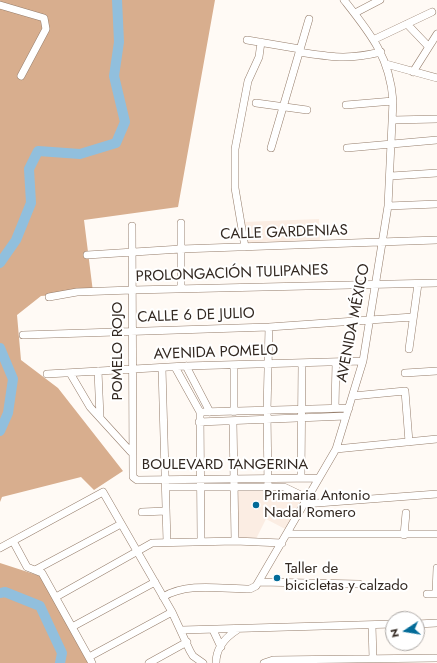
<!DOCTYPE html>
<meta charset="utf-8">
<style>
body{margin:0}
#map{position:relative;width:437px;height:663px;overflow:hidden;background:#fffaf5;font-family:Jost,sans-serif}
canvas{display:block}
.north{position:absolute;left:385px;top:611px;width:40px;height:40px;box-sizing:border-box;background:#fff;border:1px solid #ada9a6;border-radius:50%;rotate:258deg;font-size:11px;font-weight:700;line-height:16px;text-align:center;color:#322821}
.north::after{content:'';display:block;margin:auto;width:14px;height:18px;background:#026b98;clip-path:polygon(50% 0,100% 100%,50% 72%,0 100%)}
</style>
<div id="map">
<canvas width="437" height="663"></canvas>
<div class="north">N</div>
</div>
<script>
const g = document.querySelector('canvas').getContext('2d');
g.lineJoin = 'round';
function paint(path, color) { g.fillStyle = color; g.fill(path, 'evenodd'); }
function trace(path, color, width, dash) { g.strokeStyle = color; g.lineWidth = width; g.lineCap = dash ? 'butt' : 'round'; g.setLineDash(dash || []); g.stroke(path); }
function drawText(font, color, halo, rows, align = 'center') {
  g.font = font + ' Jost,sans-serif'; g.lineWidth = 4; g.setLineDash([]); g.textBaseline = 'middle'; g.strokeStyle = halo; g.fillStyle = color; for (const [text, x, y, turn = 0] of rows) {
    g.save(); g.translate(x, y); g.rotate((+turn || 0) * Math.PI / 180); g.textAlign = isNaN(turn) ? turn : align; if (halo) g.strokeText(text, 0, 0); g.fillText(text, 0, 0); g.restore();
  }
}
paint(new Path2D(`
 M319,219L320,242L248,244L244,222Z
 M238,491H280L303,502L287,530L266,519L256,539L238,538Z`), '#fbede3');
paint(new Path2D(`
 M0,0H215L178,207L84,220L93,292L41,296L17,315L21,360L58,388L123,471L94,490L81,477L2,497L0,502Z
 M0,563L40,576L89,663H0Z`), '#d8ae8e');
trace(new Path2D(`
 M0,263L16,240L31,203L29,169L38,151L80,154L116,143L125,122L114,76L119,42L117,0
 M0,348L13,379L8,413L0,431
 M0,593L5,592L40,606L62,653L60,663`), '#91bfdd', 10);
const minor = new Path2D(`
 M0,5L44,18L46,29L21,76
 M355,13L380,0
 M407,24L428,46
 M375,39L432,12
 M247,40L300,49
 M299,52C333,57 347,60 381,52
 M386,64L437,78
 M413,72L437,34
 M256,103L307,110
 M346,105L393,101
 M393,120L437,119
 M271,148L309,19
 M347,148L437,140
 M391,176L437,173
 M388,206L437,204
 M181,223V289
 M132,226L133,477L137,480L319,478
 M245,247L235,188V149L248,81L259,57L261,42
 M87,255L181,249L437,240
 M49,297L77,292L132,290L437,283
 M23,335L269,327L413,317
 M409,349L418,284
 M186,366L210,412
 M175,367L200,412L201,541
 M162,368L167,542
 M98,371L100,417
 M70,373L90,407L131,452
 M405,373L437,371
 M47,374L186,366L363,361
 M353,396L405,391L409,442
 M335,408L336,362
 M200,412L349,408
 M234,412V365
 M233,421L235,541
 M199,422L346,416
 M336,449L437,439
 M301,478L302,363
 M166,487H284L307,498
 M268,487L267,411L269,327
 M304,504L437,494
 M142,512L166,511
 M287,534H437
 M404,535L406,513
 M13,541L27,567L42,573L92,663
 M0,548L103,492L172,612L190,651L193,656L203,663
 M35,570L121,524
 M259,582L359,584
 M427,594H437
 M436,594L437,568
 M56,597L152,543L235,541L282,543
 M163,597C187,582 222,589 250,589L256,586L336,449L363,361L388,206L393,101C390,57 370,33 344,0
 M417,624L437,623
 M372,625L373,659
 M72,627L155,582
 M182,630L393,624
 M213,630L221,647
 M89,657L172,612
 M149,663L187,642
 M216,663C216,648 226,637 237,630
 M264,663L273,660L437,658`);
trace(minor, '#957d6b', 8);
trace(minor, '#fff', 7);
for (const [x, y, r, color] of [
 [256,505,4,"#026b98"],
 [277,578,4,"#026b98"]
]) { const dot = new Path2D(); dot.arc(x, y, r, 0, 2 * Math.PI); g.fillStyle = color; g.fill(dot); trace(dot, '#fff', 1.5); }
drawText('15px', '#322821', '#fff', [
 ["CALLE GARDENIAS",284,233,-2],
 ["PROLONGACIÓN TULIPANES",232,274,-2],
 ["CALLE 6 DE JULIO",196,316,-2],
 ["AVENIDA MÉXICO",354,323,-79],
 ["POMELO ROJO",118,351,-90],
 ["AVENIDA POMELO",216,353,-2],
 ["BOULEVARD TANGERINA",225,465]
]);
drawText('15px', '#322821', '#fff', [
 ["Primaria Antonio",264,496],
 ["Nadal Romero",264,513],
 ["Taller de",285,569],
 ["bicicletas y calzado",285,586]
], 'left');
</script>
